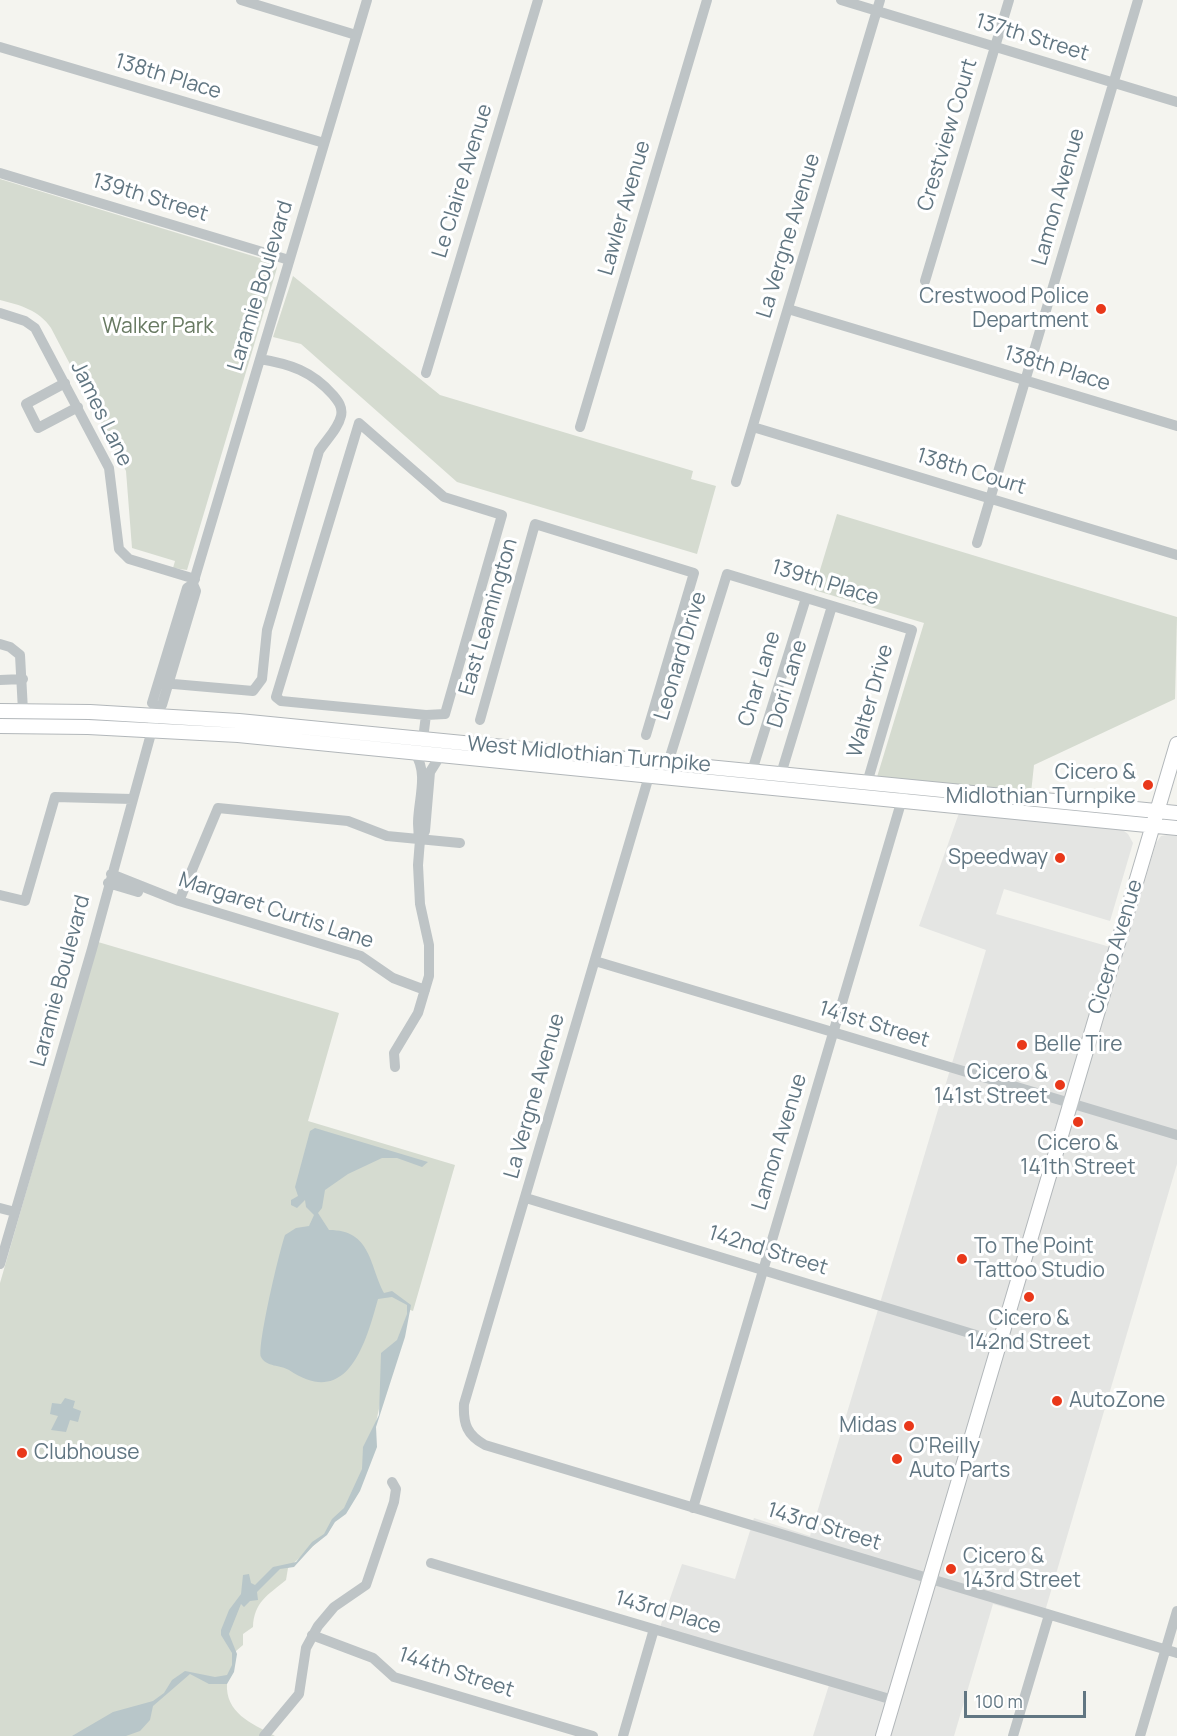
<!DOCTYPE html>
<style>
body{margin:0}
#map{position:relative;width:1177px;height:1736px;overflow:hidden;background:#f4f4ef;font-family:Manrope,sans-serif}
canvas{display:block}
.scale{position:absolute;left:964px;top:1691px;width:122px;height:27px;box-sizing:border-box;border:3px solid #617682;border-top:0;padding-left:8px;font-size:18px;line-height:21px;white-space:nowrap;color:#617682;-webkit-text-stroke:4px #fff;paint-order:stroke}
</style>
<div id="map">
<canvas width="1177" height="1736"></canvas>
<div class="scale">100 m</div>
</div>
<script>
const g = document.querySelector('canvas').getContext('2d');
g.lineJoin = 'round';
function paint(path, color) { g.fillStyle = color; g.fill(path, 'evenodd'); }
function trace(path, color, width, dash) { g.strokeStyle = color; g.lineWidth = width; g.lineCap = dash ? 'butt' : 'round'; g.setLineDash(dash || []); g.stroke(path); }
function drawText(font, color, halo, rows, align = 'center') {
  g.font = font + ' Manrope,sans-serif'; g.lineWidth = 6; g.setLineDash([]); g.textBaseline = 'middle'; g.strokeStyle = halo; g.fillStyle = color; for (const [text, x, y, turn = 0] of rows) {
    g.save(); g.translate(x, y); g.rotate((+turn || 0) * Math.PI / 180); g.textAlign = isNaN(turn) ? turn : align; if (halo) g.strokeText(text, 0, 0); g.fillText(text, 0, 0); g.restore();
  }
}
paint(new Path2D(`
 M959,813L1120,828L1128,834L1133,843L1110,921L1004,889L996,914L1124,951L1156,843L1161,836L1177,833V1164L1043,1618L993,1604L954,1736H813L829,1685L658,1633L682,1564L735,1579L754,1518L810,1536L986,950L919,926Z`), '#e4e5e3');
paint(new Path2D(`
 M0,179L276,263L277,268L187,570L173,568L175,561L132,548L126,471L51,328C39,310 20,305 0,300Z
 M293,276L440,395L693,471L691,479L716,486L697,554L457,482L301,344L273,337Z
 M837,514L1177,617L1175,699L1034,765L1031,793L877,777L924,623L814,590Z
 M98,942L339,1013L308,1121L455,1165L413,1311L410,1310L380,1404L375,1427L374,1448L344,1512L336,1519L328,1533L288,1568L286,1580C268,1595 254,1602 253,1627L243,1634V1645L236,1651C237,1668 228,1673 227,1683C225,1713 251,1723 275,1736H0V1283Z`), '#d5dbd0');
paint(new Path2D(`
 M315,1128L428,1162L422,1167L397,1158H382L348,1174L325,1190L322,1208L318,1213L329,1230C371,1230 369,1264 384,1293L392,1291L411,1305L405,1337L376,1427L377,1447L360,1491L346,1514L335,1522L327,1535L313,1546L294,1567L280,1569L257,1592L258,1600L250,1601L244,1607L241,1604L229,1634L237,1654L234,1672L227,1684H209L190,1674L153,1706L150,1720L140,1731L126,1736H72L113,1712L153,1701L164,1693L172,1680L185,1671L215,1677L227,1675L232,1665V1653L221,1635V1630L229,1610L241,1594L243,1575L249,1574L251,1583L255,1585L273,1567L296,1562L312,1542L324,1534L332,1519L344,1508L362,1469L363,1447L379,1415L381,1353L397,1340L407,1314V1305L392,1297L378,1299C366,1342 348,1410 289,1370C281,1365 266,1367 261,1357C257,1346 279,1252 285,1235L296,1228L309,1226L314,1215L306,1207L305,1200L297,1208L291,1205V1200L298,1196L295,1187L310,1131Z
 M65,1398L75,1401L73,1408L81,1411L78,1422L70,1420L66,1432L51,1430L58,1416L50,1414L52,1403L61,1404Z`), '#b8c6c9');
const major = new Path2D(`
 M0,711L90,712L239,721L1177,813
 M0,726L88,727L238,735L1177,828
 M883,1736L1177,744`);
trace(major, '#b2b7ba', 16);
trace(new Path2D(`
 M241,0L356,35
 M841,0L1177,102
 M0,47L324,143
 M0,173L289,260
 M925,281L1009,0
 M788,309L1177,426
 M0,313L25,321L35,328L109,468L119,549L129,559L195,579
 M426,373L538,0
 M65,383L26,404L38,428L78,407
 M580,427L707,0
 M753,427L1177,555
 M736,482L880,0
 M977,543L1138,0
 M0,644L10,647L20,655L23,711
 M0,680L23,679
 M162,683L253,691L262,679L267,630L319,451C326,440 338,429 341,416C343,407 338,401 333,395C312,371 290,364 260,359
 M156,707L162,705L196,591L193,584L367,0
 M480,720L535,524L694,573L646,735
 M423,739L426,715L445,714L502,515L444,497L359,423L276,697L281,701L426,715
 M415,753C432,779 412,811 420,840
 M752,771L806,598
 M781,774L832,606
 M867,783L912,630L727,574L668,763L649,776L464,1404C463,1424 467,1435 485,1445L1177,1653
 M111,874L179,901L361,956L393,978L425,990
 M108,883L138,892
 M0,895L25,901L55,797L132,799
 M179,901L218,808L348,821L387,836L460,843
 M595,961L1177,1135
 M395,1067L394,1053L418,1013L429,976V945L420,904L418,865L420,840L425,831L430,772L440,756
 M526,1198L999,1342
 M0,1208L15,1212
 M0,1264L92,949L152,730L156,707L152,703L187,588L193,584
 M693,1508L903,796
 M431,1563L893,1700
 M312,1635L373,1658L394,1677L593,1736
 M264,1736L299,1694L306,1648L318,1626L334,1607L366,1585L394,1502L396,1489L392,1482
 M623,1736L654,1629
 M1013,1736L1049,1615
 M1140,1736L1177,1611`), '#bec4c6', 10);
trace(major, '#fff', 14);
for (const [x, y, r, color] of [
 [1101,309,6,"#e9381a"],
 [1148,785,6,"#e9381a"],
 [1060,858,6,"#e9381a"],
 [1022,1045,6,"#e9381a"],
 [1060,1085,6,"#e9381a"],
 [1078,1122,6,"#e9381a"],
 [962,1259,6,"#e9381a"],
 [1029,1297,6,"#e9381a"],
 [1057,1401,6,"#e9381a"],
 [909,1426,6,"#e9381a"],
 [22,1453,6,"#e9381a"],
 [897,1459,6,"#e9381a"],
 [951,1569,6,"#e9381a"]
]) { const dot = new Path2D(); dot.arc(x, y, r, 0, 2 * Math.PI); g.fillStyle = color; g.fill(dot); trace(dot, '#fff', 2); }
drawText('21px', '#617682', '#fff', [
 ["137th Street",1032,38,17],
 ["138th Place",168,77,17],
 ["Crestview Court",948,135,-73],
 ["Le Claire Avenue",463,181,-73],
 ["Lamon Avenue",1059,197,-74],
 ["139th Street",150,198,17],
 ["Lawler Avenue",625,208,-74],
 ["La Vergne Avenue",789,236,-73],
 ["Laramie Boulevard",261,286,-73],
 ["138th Place",1057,369,17],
 ["James Lane",101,414,64],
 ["138th Court",971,472,17],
 ["139th Place",825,583,17],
 ["East Leamington",489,617,-74],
 ["Leonard Drive",681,656,-73],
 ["Char Lane",760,679,-73],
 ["Dori Lane",788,684,-73],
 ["Walter Drive",871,701,-74],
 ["West Midlothian Turnpike",589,755,5],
 ["Margaret Curtis Lane",276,911,18],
 ["Cicero Avenue",1116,947,-73],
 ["Laramie Boulevard",61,981,-75],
 ["141st Street",874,1025,17],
 ["La Vergne Avenue",535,1096,-74],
 ["Lamon Avenue",780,1142,-73],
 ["142nd Street",768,1251,17],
 ["143rd Street",824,1527,17],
 ["143rd Place",668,1613,16],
 ["144th Street",456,1673,18]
]);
drawText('21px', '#617682', '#fff', [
 ["Crestwood Police",1089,297,"right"],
 ["Department",1089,321,"right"],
 ["Cicero &",1136,773,"right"],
 ["Midlothian Turnpike",1136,797,"right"],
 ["Speedway",1048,858,"right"],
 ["Belle Tire",1034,1045],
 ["Cicero &",1048,1073,"right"],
 ["141st Street",1048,1097,"right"],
 ["Cicero &",1078,1144,"center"],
 ["141th Street",1078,1168,"center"],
 ["To The Point",974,1247],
 ["Tattoo Studio",974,1271],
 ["Cicero &",1029,1319,"center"],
 ["142nd Street",1029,1343,"center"],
 ["AutoZone",1069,1401],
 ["Midas",897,1426,"right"],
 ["O'Reilly",909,1447],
 ["Auto Parts",909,1471],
 ["Clubhouse",34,1453],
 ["Cicero &",963,1557],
 ["143rd Street",963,1581]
], 'left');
drawText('21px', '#677961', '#fff', [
 ["Walker Park",158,327]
]);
</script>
